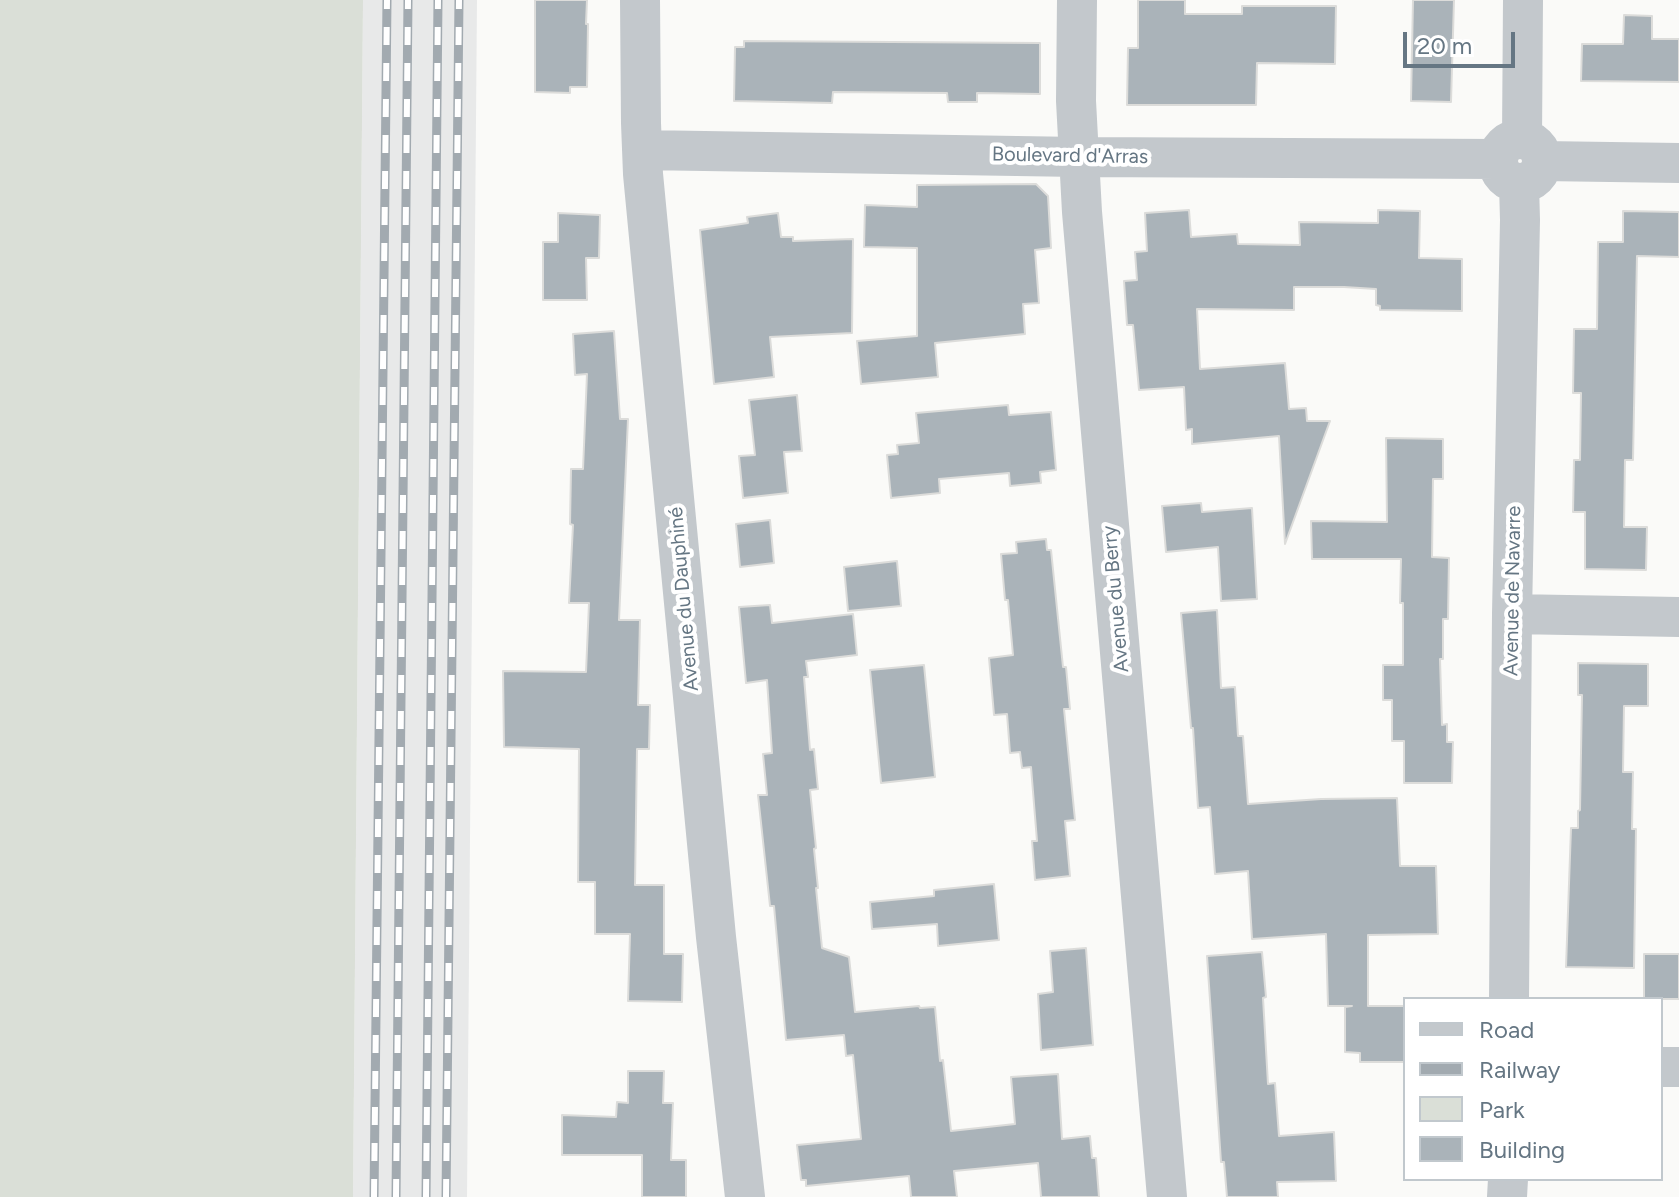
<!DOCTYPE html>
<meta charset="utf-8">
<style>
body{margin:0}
#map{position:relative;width:1679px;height:1197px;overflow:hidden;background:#fafaf8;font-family:Figtree,sans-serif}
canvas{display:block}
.legend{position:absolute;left:1403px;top:997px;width:260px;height:184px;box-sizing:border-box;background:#fff;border:2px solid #c1c8cd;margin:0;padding:10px 14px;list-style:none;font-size:24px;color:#657683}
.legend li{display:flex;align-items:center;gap:16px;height:40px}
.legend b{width:40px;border:2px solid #c1c8cd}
.scale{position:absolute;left:1403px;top:32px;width:112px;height:36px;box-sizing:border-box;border:4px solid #657683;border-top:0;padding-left:10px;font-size:24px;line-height:28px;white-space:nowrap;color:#657683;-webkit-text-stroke:6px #fff;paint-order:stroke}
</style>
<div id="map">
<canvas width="1679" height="1197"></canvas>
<ul class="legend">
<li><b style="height:10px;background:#c3c8cc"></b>Road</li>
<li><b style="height:10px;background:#a2aab0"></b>Railway</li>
<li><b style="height:22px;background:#dadfd7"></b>Park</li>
<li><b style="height:22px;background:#aab3b9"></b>Building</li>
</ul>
<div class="scale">20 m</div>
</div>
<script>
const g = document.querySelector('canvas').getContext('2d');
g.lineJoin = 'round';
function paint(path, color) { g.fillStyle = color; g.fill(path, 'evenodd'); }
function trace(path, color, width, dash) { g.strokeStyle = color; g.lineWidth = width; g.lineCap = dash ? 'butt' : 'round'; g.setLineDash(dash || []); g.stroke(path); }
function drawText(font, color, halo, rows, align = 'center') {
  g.font = font + ' Figtree,sans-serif'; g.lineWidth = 8; g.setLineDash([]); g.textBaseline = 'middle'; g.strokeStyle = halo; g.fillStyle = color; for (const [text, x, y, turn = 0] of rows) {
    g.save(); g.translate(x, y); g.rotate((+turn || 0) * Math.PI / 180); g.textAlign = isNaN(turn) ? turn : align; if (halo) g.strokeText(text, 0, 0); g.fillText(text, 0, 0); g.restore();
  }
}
paint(new Path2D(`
 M363,0H477L467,1197H353Z`), '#e8e9e9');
paint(new Path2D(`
 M0,0H363L353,1197H0Z`), '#dadfd7');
const building = new Path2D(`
 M535,0H587L586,24H588L587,87H570V93L535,92Z
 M1138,0H1185V14H1242V6H1336L1335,64L1257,63L1256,105H1127L1128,48H1138Z
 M1413,0H1454L1451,102L1411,101Z
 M1624,15L1652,16V39H1679V82L1581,81L1582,44H1623Z
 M744,41L1040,43V94L977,93V102H948L947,93L833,92L832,103L734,101L735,47H744Z
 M1036,184L1048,196L1051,248L1035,250L1039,303L1023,304L1025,334L935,343L938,377L861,384L857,341L917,336V248L864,247L865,205L917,207V185Z
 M1189,210L1191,237L1237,234L1238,244L1300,245L1299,222L1378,223V210L1420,211L1419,258L1462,259V311L1380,310V306L1376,305V289L1344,287H1294V310L1197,309L1200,369L1285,363L1289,409L1306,408L1307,421H1330L1285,544L1279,436L1192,444V429L1186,430L1184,387L1139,390L1133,325H1127L1124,281L1137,280L1135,252L1147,251L1145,213Z
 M1623,211L1679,212V257L1637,256L1633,460H1625L1624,527H1647L1646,570L1585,569V512H1573L1574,460H1580L1581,393H1573L1574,329H1597L1598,242H1623Z
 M558,213L600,215L599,258H586L587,300H543V242H558Z
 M778,213L781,237H793V241L853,239L852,333L770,337L774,377L714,384L700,230L748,223L747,217Z
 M614,331L620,419H628L619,620H640L638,705H650L649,749H637L635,885H664V954H683L682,1002L628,1001L630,934H595V882H578L579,749L504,747L503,671L586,672L589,603H569L573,525L570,524L571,469H583L587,374L575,375L573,334Z
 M797,395L802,451L784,452L788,493L743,498L739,456L755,455L749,400Z
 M1008,405L1009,415L1051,412L1056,470L1040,472L1041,483L1010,486L1009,473L939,479L940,493L891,498L887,455L898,454L897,445L919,443L916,413Z
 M1386,438L1443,439V479H1433L1432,557L1449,558L1448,619H1443V659H1440L1442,725L1447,724V742H1453L1452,783H1404V741H1392V700H1383V665H1403V603H1400L1401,559H1312L1311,521L1387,522Z
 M1201,503L1202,512L1252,508L1257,599L1221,601L1218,547L1166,552L1162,506Z
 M770,520L774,563L740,567L736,524Z
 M1046,539L1047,550H1051L1063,667H1066L1070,709H1064L1075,820L1065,821L1070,876L1035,880L1032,841H1037L1031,767L1022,768L1020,752L1010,753L1007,714L994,715L989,658L1013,655L1008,600H1005L1001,554L1017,553L1016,542Z
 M897,561L901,606L848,611L844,567Z
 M770,605L772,623L853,614L857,655L806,661L808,677H804L810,750L814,749L818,789L810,790L816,848L814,849L818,888H816L822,948L849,957L855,1012L919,1006L920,1008L935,1007L940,1061L943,1060L951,1131L1015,1124L1011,1077L1058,1074L1062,1139L1090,1136L1092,1158H1096L1099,1197H1041L1038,1163L954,1171L957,1197H911L909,1176L806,1186V1180H801L797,1145L861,1139L853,1055L846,1056L844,1035L786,1040L774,906H770L758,795H767L763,754L772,753L767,680L746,683L739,607Z
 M1217,610L1221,688L1235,687L1238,736H1243L1248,804L1321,799L1397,798L1400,866H1436L1438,934L1368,935V1006H1405V1062H1360V1053L1345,1052V1007L1352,1006H1328L1326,934L1252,939L1248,871L1215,874L1210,807L1198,808L1193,728H1191L1181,613Z
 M1578,663L1648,664V706H1624L1623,772H1633L1632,829H1636L1634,968L1566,967L1571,828H1578V811L1580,810L1582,695H1578Z
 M924,665L935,777L881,783L870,670Z
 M994,884L999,940L938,946L937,924L872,929L870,902L934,896V890Z
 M1086,948L1093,1045L1041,1050L1038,994L1053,992L1050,951Z
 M1262,952L1266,997L1263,998L1268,1084L1275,1083L1279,1136L1334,1132L1336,1181L1277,1182L1278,1197H1227L1224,1162H1221L1207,956Z
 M1644,954H1679V999H1644Z
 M628,1071H664L663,1103H673L671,1160H686V1197H642V1155H562V1115L616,1117L617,1102L628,1103Z`);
paint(building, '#aab3b9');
trace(building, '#dcdcda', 2);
trace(new Path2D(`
 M640,0L641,123L643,174L716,937L745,1197
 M1077,0L1076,101L1082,212L1167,1197
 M1498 161a22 22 0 1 1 44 0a22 22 0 1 1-44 0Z
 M1522,139L1523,0
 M642,150L1079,157L1498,159
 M1542,161L1679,163
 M1512,614L1679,617
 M1509,999L1512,614L1520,220L1519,184
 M1661,1067H1679
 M1507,1197L1508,1179`), '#c3c8cc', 40);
const rail = new Path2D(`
 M374,1197L387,0
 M396,1197L408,0
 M426,1197L438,0
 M446,1197L459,0`);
trace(rail, '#a2aab0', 9);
trace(rail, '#fff', 6, [18]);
drawText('20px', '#657683', '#fff', [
 ["Boulevard d'Arras",1070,156,1],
 ["Avenue de Navarre",1513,591,-89],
 ["Avenue du Dauphiné",684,599,-95],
 ["Avenue du Berry",1116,599,-95]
]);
</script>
